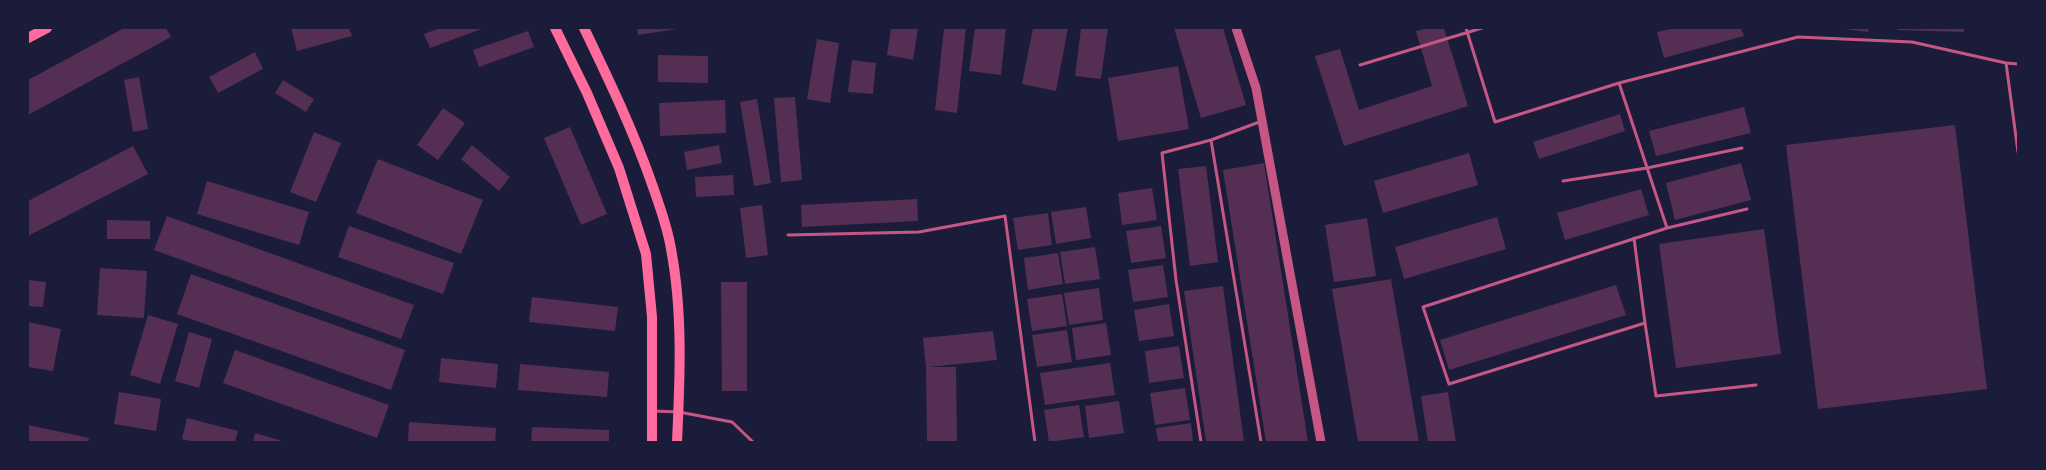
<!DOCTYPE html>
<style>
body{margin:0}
#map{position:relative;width:2046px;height:470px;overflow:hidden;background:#1b1b3a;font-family:"Exo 2",sans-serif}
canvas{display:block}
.frame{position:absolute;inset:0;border:29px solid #1b1b3a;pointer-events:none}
</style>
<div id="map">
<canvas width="2046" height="470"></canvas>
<div class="frame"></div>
</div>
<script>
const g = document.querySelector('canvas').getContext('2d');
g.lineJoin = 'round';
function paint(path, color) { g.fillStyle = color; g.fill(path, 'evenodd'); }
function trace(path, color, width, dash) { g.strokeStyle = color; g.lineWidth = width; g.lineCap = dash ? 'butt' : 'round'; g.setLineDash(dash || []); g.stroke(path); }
paint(new Path2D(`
 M124,28H166L171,37L28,115V80Z
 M291,28H349L352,36L297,51Z
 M440,28H484L430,48L424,34Z
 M637,28H677V29L638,35Z
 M891,28H918L913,60L887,55Z
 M944,28H966L957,113L935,110Z
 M975,28H1006L1001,75L969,71Z
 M1033,28H1068L1056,91L1022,84Z
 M1081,28H1108L1101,79L1075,76Z
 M1174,28H1223L1246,105L1201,118Z
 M1429,28H1444L1468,106L1344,146L1315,56L1340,49L1359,110L1432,86L1416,31Z
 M1675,28H1741L1744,36L1664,58L1657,32Z
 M1837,28H1869L1868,32Z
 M1898,28H1964V32L1897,30Z
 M528,31L534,47L479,67L473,50Z
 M817,39L839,43L830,103L807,99Z
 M255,52L263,69L218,93L209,77Z
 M658,55L708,56V83L658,82Z
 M852,60L876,63L873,94L848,92Z
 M1178,66L1189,129L1118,141L1108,78Z
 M139,77L148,129L133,132L124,80Z
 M283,80L314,99L306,112L275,93Z
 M795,97L802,180L781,182L774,98Z
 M757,99L771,183L754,186L740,102Z
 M725,100L726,133L660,136L659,103Z
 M1744,107L1751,133L1656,156L1649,131Z
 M443,108L465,123L438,160L417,145Z
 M1620,114L1625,131L1539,159L1533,142Z
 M1955,125L1987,389L1818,409L1786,145Z
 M570,127L607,214L581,225L544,138Z
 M314,132L341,143L316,202L290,192Z
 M472,145L510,177L499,191L461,159Z
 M719,145L722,163L687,170L684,152Z
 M133,146L148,174L28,236V201Z
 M1469,153L1478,185L1383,213L1374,181Z
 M378,159L483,200L461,254L356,213Z
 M1264,163L1308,442H1266L1223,170Z
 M1741,163L1751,200L1675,220L1666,183Z
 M1206,166L1218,262L1190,266L1178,169Z
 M733,175L734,195L696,197L695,177Z
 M207,181L309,212L299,245L197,214Z
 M1152,188L1157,220L1122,225L1118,193Z
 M1641,189L1649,215L1565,240L1557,213Z
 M917,199L918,221L802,227L801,205Z
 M762,205L768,255L746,258L740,208Z
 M1086,207L1091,238L1056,244L1051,212Z
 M1048,213L1052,245L1018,250L1013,218Z
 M167,216L414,305L401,339L154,250Z
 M1497,217L1506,249L1404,279L1395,247Z
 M1367,218L1376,276L1334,282L1325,225Z
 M107,220L150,221V239H107Z
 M349,226L454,263L443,294L338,257Z
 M1161,226L1166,258L1131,263L1126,231Z
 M1764,229L1781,354L1676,368L1659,244Z
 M1095,247L1100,279L1065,284L1060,252Z
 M1058,253L1063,284L1028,290L1024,258Z
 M1163,265L1168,297L1133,302L1128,270Z
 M100,268L147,271L144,318L97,315Z
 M191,274L405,350L391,390L177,314Z
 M1391,279L1419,442H1358L1332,289Z
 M28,280L46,282L43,307L28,306Z
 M721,282H747V391H722Z
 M1616,285L1626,315L1449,370L1440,340Z
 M1223,286L1244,442H1206L1184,291Z
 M1099,288L1103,320L1069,325L1064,293Z
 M1062,294L1067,326L1032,331L1027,299Z
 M532,297L618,307L615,331L529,322Z
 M1169,304L1174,336L1139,341L1134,310Z
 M148,315L178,324L160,384L130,375Z
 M28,322L61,329L53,371L28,367Z
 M1106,323L1111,355L1076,360L1072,328Z
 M1067,330L1072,362L1037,367L1032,335Z
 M993,331L997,360L929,367H956L957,442H927L926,368L923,338Z
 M189,332L212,339L199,388L175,381Z
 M1179,346L1184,378L1149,383L1145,351Z
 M235,350L389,405L377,438L223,383Z
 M441,358L498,364L496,388L439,382Z
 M1110,363L1115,395L1045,405L1040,373Z
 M520,364L609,372L607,397L518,390Z
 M1185,388L1190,420L1155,425L1150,393Z
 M119,392L161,399L156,431L114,424Z
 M1448,392L1456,442H1428L1421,396Z
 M1119,401L1124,433L1089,438L1085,406Z
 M1079,405L1084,437L1049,442L1044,410Z
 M187,418L238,431L235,442H195L182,439Z
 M409,422L496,428L495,442H408Z
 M1191,423L1193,442H1158L1156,428Z
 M28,425L89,438L88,442H28Z
 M532,427L609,430V442H531Z
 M255,433L286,442H253Z`), '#542f53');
trace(new Path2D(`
 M1466,28L1495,122L1619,83L1667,228L1423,307L1449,384L1645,323L1656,396L1756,385
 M2018,64L2006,63L2018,152
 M1360,65L1482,28
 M1619,83L1798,37L1912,42L2006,63
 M1211,140L1261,442
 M1563,181L1647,168L1742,148
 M1667,228L1747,209
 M788,235L919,232L1005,216L1035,442
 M1634,238L1645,323
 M653,411L679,412L732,422L753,442
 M1201,442L1176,280L1162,153L1211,140L1262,121`), '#c65784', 3);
trace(new Path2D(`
 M1236,28L1256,88L1321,442`), '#c65784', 9);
trace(new Path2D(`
 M555,28L587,93L619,168L646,254L652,317V442
 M584,28C609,80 634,132 653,187C660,207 668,229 671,249C683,312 680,379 677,442
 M28,38L47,28`), '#ff6b9d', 10);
</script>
